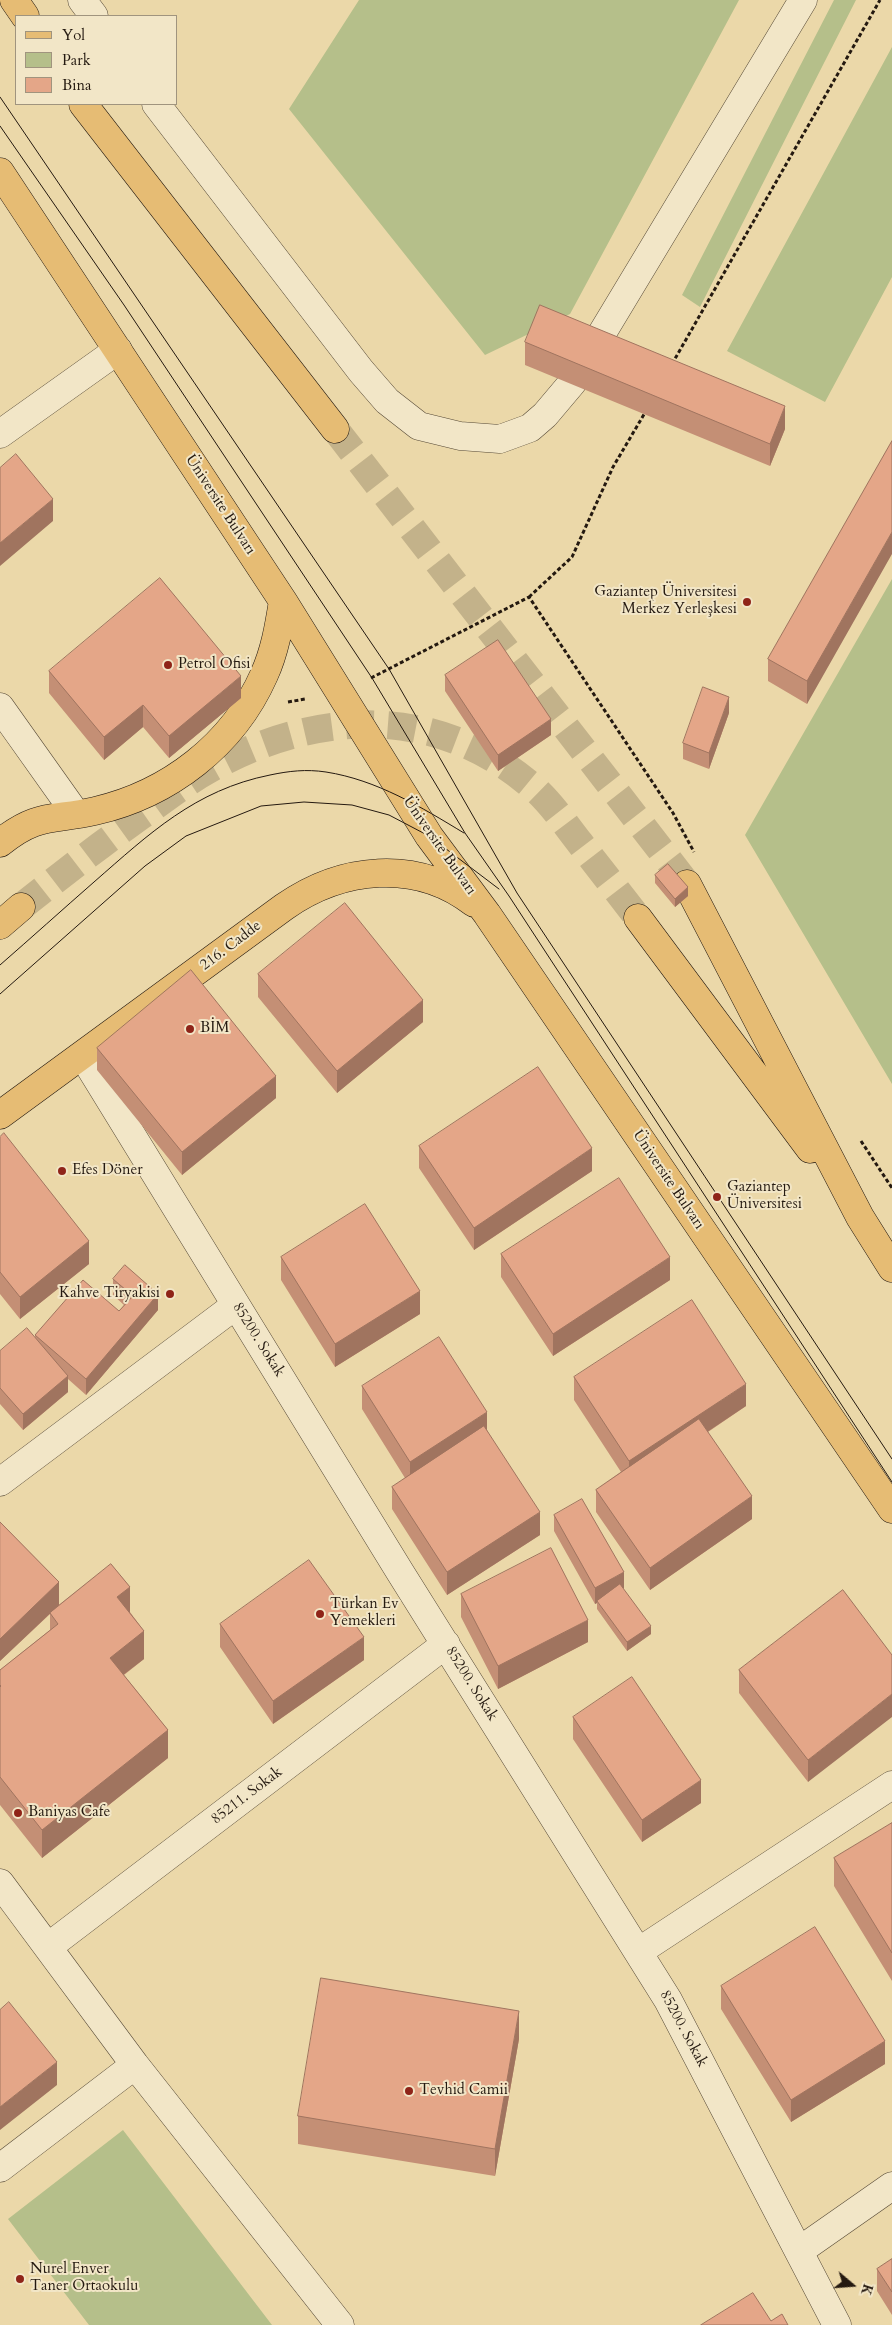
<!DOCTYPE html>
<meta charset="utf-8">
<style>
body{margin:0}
#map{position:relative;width:892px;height:2325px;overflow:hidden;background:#ebd8a9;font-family:Cardo,serif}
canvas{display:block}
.legend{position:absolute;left:15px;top:15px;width:162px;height:90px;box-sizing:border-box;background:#f2e6c7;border:1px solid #a0947e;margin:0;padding:6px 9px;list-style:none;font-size:15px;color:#241910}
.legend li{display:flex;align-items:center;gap:10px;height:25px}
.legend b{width:25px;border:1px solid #a0947e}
.north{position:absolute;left:827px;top:2260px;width:50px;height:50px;-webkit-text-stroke:4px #f2e6c7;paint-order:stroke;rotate:108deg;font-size:14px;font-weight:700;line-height:20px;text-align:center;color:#241910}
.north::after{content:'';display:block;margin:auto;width:18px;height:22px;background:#241910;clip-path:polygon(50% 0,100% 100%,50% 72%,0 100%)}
</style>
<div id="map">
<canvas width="892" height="2325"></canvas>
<ul class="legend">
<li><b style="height:6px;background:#e6bc74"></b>Yol</li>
<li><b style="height:14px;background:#b5bf8a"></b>Park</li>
<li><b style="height:14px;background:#e4a688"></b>Bina</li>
</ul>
<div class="north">K</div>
</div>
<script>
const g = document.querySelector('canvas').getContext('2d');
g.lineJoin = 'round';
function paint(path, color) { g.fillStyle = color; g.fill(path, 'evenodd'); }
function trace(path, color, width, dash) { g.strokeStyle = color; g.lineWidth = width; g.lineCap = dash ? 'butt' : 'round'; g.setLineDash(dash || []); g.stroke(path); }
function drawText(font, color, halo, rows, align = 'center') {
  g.font = font + ' Cardo,serif'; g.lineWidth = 4; g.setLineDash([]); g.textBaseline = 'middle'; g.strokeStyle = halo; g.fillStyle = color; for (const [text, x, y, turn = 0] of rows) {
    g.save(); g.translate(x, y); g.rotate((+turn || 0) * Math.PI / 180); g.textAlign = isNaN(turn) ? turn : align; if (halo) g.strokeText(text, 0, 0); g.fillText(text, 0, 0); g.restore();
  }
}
paint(new Path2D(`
 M359,0H739L570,314L485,355L289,109Z
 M834,0H856L700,307L682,295Z
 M892,47V277L825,402L727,351Z
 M892,579V1084L745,835Z
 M123,2130L272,2325H89L8,2219Z`), '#b5bf8a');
trace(new Path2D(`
 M335,429L687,884
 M21,907C60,876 100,845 141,816C164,800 186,782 210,769C317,709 438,704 534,788C552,804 565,824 580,843C599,868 619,893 638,918`), '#c3b28a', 28, [28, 14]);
const minor = new Path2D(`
 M82,0L94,16
 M156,104L361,371L387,401L419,426L460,436L500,439L530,428L545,415L572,383L803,0
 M0,434L118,350
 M0,707L76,814
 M83,1056L400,1572L668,2000L837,2325
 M0,1482L236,1305
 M0,1883L135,2065L340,2325
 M48,1947L446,1644
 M638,1952L892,1785
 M0,2168L135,2065
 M799,2251L892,2186`);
const major = new Path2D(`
 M14,0L25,16
 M83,104L335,429
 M0,172L283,601L429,836L487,914L892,1509
 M0,843C38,812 53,821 95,811C169,794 233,745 264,675C275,651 279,626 283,601
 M687,884L860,1217L892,1268
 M638,918L810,1149
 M0,925L21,907
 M0,1115L284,907C341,867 416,858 474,903`);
trace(minor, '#564936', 29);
trace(major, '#241910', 29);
trace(new Path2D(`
 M672,364L880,0
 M529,597L572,557L613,467L646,411
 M371,678L529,597L673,813L694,852
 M288,702L305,699
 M861,1141L892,1188`), '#241910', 3, [4, 2.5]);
trace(minor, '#f2e6c7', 28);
trace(major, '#e6bc74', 28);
trace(new Path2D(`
 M0,97L389,669L517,893L892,1459
 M0,126L124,305L372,678L465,833L509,896L892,1482
 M0,965C31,938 62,910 94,882C149,834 195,790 270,775C289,771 306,769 326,772C377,780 421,807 464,833
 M0,994L145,866L186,836L261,806L304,802L352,805L389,815L429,836L499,889`), '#241910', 1);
paint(new Path2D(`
 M525,342L785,429L770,466L525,365Z
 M892,441L807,704L768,681V659Z
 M49,671L241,698L169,758L143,727L104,760L49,693Z
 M445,675L551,735L498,771L445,691Z
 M729,713L709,769L683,759V743Z
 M655,875L688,896L675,907L655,883Z
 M258,974L423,1022L337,1093L258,997Z
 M97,1048L276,1098L182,1175L97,1070Z
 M0,1137L89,1264L20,1319L0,1294Z
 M419,1146L592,1171L474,1250L419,1168Z
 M501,1254L670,1280L553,1356L501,1277Z
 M281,1257L420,1314L335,1367L281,1280Z
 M113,1279L158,1310L86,1395L68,1379V1392L23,1430L0,1404V1351L35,1338V1335L119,1311L124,1305L113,1295Z
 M574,1377L746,1406L708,1432L752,1519L650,1590L596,1512V1490L621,1472L574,1400Z
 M362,1386L487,1430L540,1535L447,1595L392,1509V1487L405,1478L362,1409Z
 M554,1515L624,1588H623L651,1634L627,1651L597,1609V1603L595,1604L554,1531Z
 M0,1522L59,1582V1605L54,1609L111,1564L130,1587V1612L144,1631V1659L124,1675L168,1730V1758L42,1858L0,1805V1670L50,1630V1614L0,1661Z
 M843,1590L808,1782L739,1693V1670Z
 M461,1594L588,1642L498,1689L461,1617Z
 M220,1624L364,1660L273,1724L220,1647Z
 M573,1717L701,1803L642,1842L573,1739Z
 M892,1823V1981L834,1886V1858Z
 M721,1986L885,2064L791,2122L721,2009Z
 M519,2039L495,2176L298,2144V2116Z
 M892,2259V2315L877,2291V2269Z`), '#c48f75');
paint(new Path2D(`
 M785,406V429L770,466V444Z
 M53,499V521L0,566V543Z
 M892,532V554L807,704V681Z
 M241,676V698L169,758V736Z
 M729,697V713L709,769V753Z
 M143,705V727L104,760V737Z
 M551,719V735L498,771V755Z
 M688,887V896L675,907V899Z
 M423,1000V1022L337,1093V1071Z
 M276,1076V1098L182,1175V1152Z
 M592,1148V1171L474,1250V1228Z
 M89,1241V1264L20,1319V1297Z
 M670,1257V1280L553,1356V1334Z
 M420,1291V1314L335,1367V1344Z
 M158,1294V1310L86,1395V1379Z
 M68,1376V1392L23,1430V1414Z
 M746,1384V1406L629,1484V1461Z
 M487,1412V1435L410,1485V1462Z
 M752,1496V1519L650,1590V1568Z
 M540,1512V1535L447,1595V1572Z
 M624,1572V1588L598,1602L597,1601V1603L595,1604V1588Z
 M59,1582V1605L0,1661V1639Z
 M130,1587V1615L117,1597Z
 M588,1620V1642L498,1689V1666Z
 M651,1626V1634L627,1651V1642Z
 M144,1631V1659L110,1685V1658Z
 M364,1637V1660L273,1724V1701Z
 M892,1694V1717L808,1782V1760Z
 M168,1730V1758L42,1858V1830Z
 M701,1780V1803L642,1842V1820Z
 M519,2011V2039L495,2176V2149Z
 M885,2041V2064L791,2122V2100Z
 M57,2062V2085L0,2130V2107Z`), '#a0745f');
const building = new Path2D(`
 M540,305L785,406L770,444L525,342Z
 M892,441V532L807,681L768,659Z
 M16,454L53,499L0,543V468Z
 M160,578L241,676L169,736L143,705L104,737L49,671Z
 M498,640L551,719L498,755L445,675Z
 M703,687L729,697L709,753L683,743Z
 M668,864L688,887L675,899L655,875Z
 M345,903L423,1000L337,1071L258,974Z
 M191,970L276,1076L182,1152L97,1048Z
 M538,1067L592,1148L474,1228L419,1146Z
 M4,1133L89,1241L20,1297L0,1272V1137Z
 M619,1178L670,1257L553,1334L501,1254Z
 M365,1204L420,1291L335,1344L281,1257Z
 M125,1265L158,1294L86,1379L35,1335L83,1280L119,1311L133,1296L113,1279Z
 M692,1300L746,1384L629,1461L574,1377Z
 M27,1328L68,1376L23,1414L0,1388V1351Z
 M439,1337L487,1412L410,1462L362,1386Z
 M699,1419L752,1496L650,1568L596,1490Z
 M484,1426L540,1512L447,1572L392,1487Z
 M582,1499L624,1572L595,1588L554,1515Z
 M0,1522L59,1582L0,1639Z
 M551,1548L588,1620L498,1666L461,1594Z
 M309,1560L364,1637L273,1701L220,1624Z
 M111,1564L130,1587L117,1597L144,1631L110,1658L168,1730L42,1830L0,1777V1687L1,1686L0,1685V1670L58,1624L50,1613Z
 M620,1584L651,1626L627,1642L597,1601Z
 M843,1590L892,1655V1694L808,1760L739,1670Z
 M632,1677L701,1780L642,1820L573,1717Z
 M892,1823V1953L834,1858Z
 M815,1927L885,2041L791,2100L721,1986Z
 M321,1978L519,2011L495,2149L298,2116Z
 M9,2002L57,2062L0,2107V2010Z
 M892,2259V2292L877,2269Z
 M753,2293L771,2321L782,2314L788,2325H701Z`);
paint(building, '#e4a688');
trace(building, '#a0745f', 1);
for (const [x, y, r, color] of [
 [747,602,5,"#8f2418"],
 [168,665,5,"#8f2418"],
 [190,1029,5,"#8f2418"],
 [62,1171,5,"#8f2418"],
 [717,1197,5,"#8f2418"],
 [170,1294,5,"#8f2418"],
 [320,1614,5,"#8f2418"],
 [18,1813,5,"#8f2418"],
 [409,2091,5,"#8f2418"],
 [20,2279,5,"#8f2418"]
]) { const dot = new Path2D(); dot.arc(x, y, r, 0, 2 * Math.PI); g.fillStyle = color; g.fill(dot); trace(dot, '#f2e6c7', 2); }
drawText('15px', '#241910', '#f2e6c7', [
 ["Üniversite Bulvarı",220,505,57],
 ["Üniversite Bulvarı",439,846,55],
 ["216. Cadde",231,946,-37],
 ["Üniversite Bulvarı",668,1180,56],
 ["85200. Sokak",258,1340,58],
 ["85200. Sokak",471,1684,58],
 ["85211. Sokak",247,1796,-37],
 ["85200. Sokak",683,2029,62]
]);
drawText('15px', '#241910', '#f2e6c7', [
 ["Gaziantep Üniversitesi",737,593,"right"],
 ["Merkez Yerleşkesi",737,610,"right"],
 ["Petrol Ofisi",178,665],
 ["BİM",200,1029],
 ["Efes Döner",72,1171],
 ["Gaziantep",727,1188],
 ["Üniversitesi",727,1205],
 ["Kahve Tiryakisi",160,1294,"right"],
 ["Türkan Ev",330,1605],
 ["Yemekleri",330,1622],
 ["Baniyas Cafe",28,1813],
 ["Tevhid Camii",419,2091],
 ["Nurel Enver",30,2270],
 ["Taner Ortaokulu",30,2287]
], 'left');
</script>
